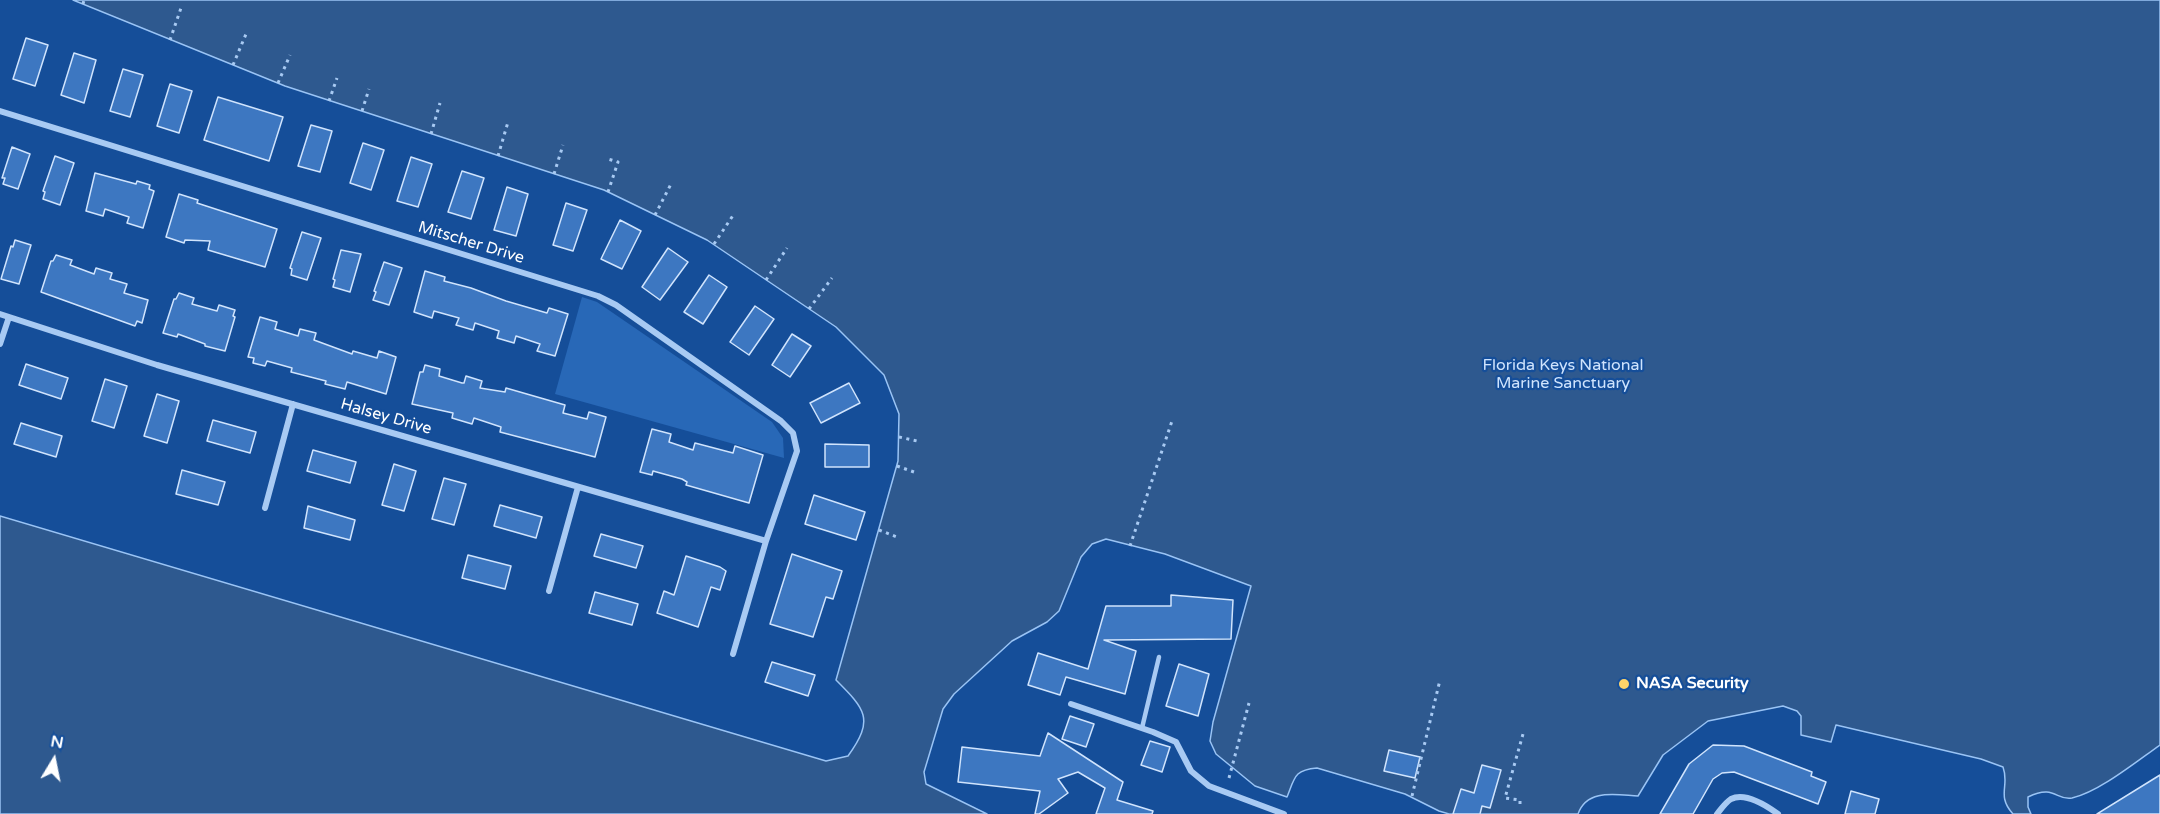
<!DOCTYPE html>
<style>
body{margin:0}
#map{position:relative;width:2160px;height:814px;overflow:hidden;background:#154e99;font-family:"Varela Round",sans-serif}
canvas{display:block}
.north{position:absolute;left:24px;top:730px;width:60px;height:60px;-webkit-text-stroke:4px #154e99;paint-order:stroke;rotate:10deg;font-size:16px;font-weight:700;line-height:24px;text-align:center;color:#fff}
.north::after{content:'';display:block;margin:auto;width:21px;height:27px;background:#fff;clip-path:polygon(50% 0,100% 100%,50% 72%,0 100%)}
</style>
<div id="map">
<canvas width="2160" height="814"></canvas>
<div class="north">N</div>
</div>
<script>
const g = document.querySelector('canvas').getContext('2d');
g.lineJoin = 'round';
function paint(path, color) { g.fillStyle = color; g.fill(path, 'evenodd'); }
function trace(path, color, width, dash) { g.strokeStyle = color; g.lineWidth = width; g.lineCap = dash ? 'butt' : 'round'; g.setLineDash(dash || []); g.stroke(path); }
function drawText(font, color, halo, rows, align = 'center') {
  g.font = font + ' "Varela Round",sans-serif'; g.lineWidth = 4.5; g.setLineDash([]); g.textBaseline = 'middle'; g.strokeStyle = halo; g.fillStyle = color; for (const [text, x, y, turn = 0] of rows) {
    g.save(); g.translate(x, y); g.rotate((+turn || 0) * Math.PI / 180); g.textAlign = isNaN(turn) ? turn : align; if (halo) g.strokeText(text, 0, 0); g.fillText(text, 0, 0); g.restore();
  }
}
paint(new Path2D(`
 M582,297L597,302L772,422L783,438L784,458L555,394Z`), '#2868b7');
const water = new Path2D(`
 M73,0H2160V745C2137,761 2099,792 2072,798C2056,801 2055,784 2028,797V807L2031,814H2013C1996,795 2010,786 2003,767L1981,759L1836,725L1831,742L1801,735V716L1797,711L1783,706L1708,721L1663,755L1638,796C1617,795 1587,788 1578,814H1449L1439,811L1405,794L1317,768C1294,770 1295,777 1287,797L1255,786L1216,754L1210,741L1213,722L1251,586L1165,554L1106,539L1092,544L1081,557L1059,611L1047,622L1012,641L954,694L943,709L924,772L926,784L987,814H0V516L826,761L848,756C875,719 865,709 836,680L898,461L899,414L884,375L836,327L707,240L604,190L285,86Z`);
paint(water, '#2e598f');
trace(water, '#9ac4f5', 1.5);
const building = new Path2D(`
 M26,38L48,45L35,86L13,79Z
 M74,53L96,60L84,103L61,95Z
 M123,69L143,75L130,117L110,111Z
 M170,84L192,91L179,133L157,126Z
 M218,97L283,117L269,161L204,140Z
 M311,125L332,131L320,172L298,166Z
 M363,143L384,150L371,190L350,183Z
 M12,147L30,154L18,189L3,184L5,178H2Z
 M55,156L74,163L60,205L43,199L45,192L43,191Z
 M411,157L432,164L418,207L397,201Z
 M462,171L484,178L471,219L448,212Z
 M95,173L136,184L137,181L150,185L149,189L154,191L143,228L127,223L129,217L105,209L103,216L86,211Z
 M507,187L528,194L516,236L494,230Z
 M179,194L198,200L197,203L277,229L265,267L208,250L210,241L185,240L184,243L166,237Z
 M566,203L587,210L573,251L553,245Z
 M620,220L641,231L622,269L601,259Z
 M302,232L321,238L307,280L291,275L292,269L290,268Z
 M15,240L31,245L19,284L1,279L11,246L13,247Z
 M668,248L688,262L660,300L642,287Z
 M341,250L361,254L350,292L333,287L335,280L333,279Z
 M56,255L72,260L70,265L94,274L96,268L112,273L110,279L127,284L124,293L148,300L142,323L137,321L135,326L41,292L51,261H53Z
 M384,262L402,268L389,305L373,300L376,292L374,291Z
 M425,271L445,277L444,281L471,288L506,301L547,313L549,308L568,314L555,356L537,351L540,344L516,336L514,343L497,338L499,331L475,323L473,330L456,325L459,318L434,311L432,318L414,312Z
 M709,275L727,287L703,324L684,312Z
 M179,293L194,298L192,304L217,311L219,305L235,310L233,316L235,317L225,351L205,346V344L178,334L177,337L163,333L174,299H176Z
 M755,306L774,319L749,355L730,342Z
 M260,317L277,322L275,329L298,336L300,329L316,333L314,340L352,354L353,351L377,358L379,351L396,357L386,394L347,382L345,389L325,384L326,381L291,372L292,368L267,361L265,366L253,363L254,358L248,357Z
 M792,334L811,346L790,377L772,365Z
 M26,364L68,378L61,399L19,385Z
 M425,365L440,369L439,376L462,383H464L466,376L482,381L480,388L505,392L506,388L565,405L563,413L587,419L589,412L606,417L595,457L500,432L501,427L474,418L472,424L452,418L453,413L412,404L420,372H423Z
 M105,379L127,386L114,428L92,421Z
 M849,383L860,403L821,423L810,403Z
 M157,394L179,401L167,443L144,436Z
 M213,420L256,432L250,453L207,441Z
 M21,423L62,436L56,457L14,444Z
 M652,429L671,434L669,442L693,450L695,443L733,453L735,446L763,455L749,503L686,485L687,482L682,479L653,471L652,475L640,472Z
 M825,444L869,445V467H825Z
 M313,450L356,462L350,483L307,471Z
 M394,464L416,471L404,511L382,505Z
 M182,470L225,482L218,505L176,494Z
 M444,478L466,484L454,525L432,519Z
 M814,495L865,512L856,540L805,524Z
 M500,505L542,517L536,538L494,526Z
 M308,506L355,520L350,540L304,528Z
 M601,534L643,546L636,568L594,556Z
 M792,554L842,571L833,599L826,597L813,637L770,624Z
 M468,555L511,566L505,589L462,578Z
 M686,556L720,567L726,571L720,590L711,587L698,627L657,613L664,591L674,595Z
 M595,592L638,604L632,625L589,613Z
 M1171,595L1233,600L1231,639L1104,640L1136,651L1125,694L1066,677L1060,695L1028,685L1038,653L1088,669L1106,606H1171Z
 M772,662L815,675L808,696L765,682Z
 M1179,664L1209,674L1198,716L1166,706Z
 M1070,716L1094,724L1086,747L1062,739Z
 M1048,733L1123,782L1117,800L1153,811L1152,814H1096L1105,788L1078,772L1058,779L1068,793L1039,814H1035L1040,791L958,782L962,747L1040,756Z
 M1150,741L1170,747L1162,772L1141,765Z
 M1713,745L1744,746L1812,772L1811,776L1826,782L1818,804L1734,772L1722,773L1713,779L1693,814H1660L1689,764Z
 M1389,750L1420,757L1415,778L1384,771Z
 M1482,765L1501,770L1490,808L1482,806L1480,814H1453L1461,789L1474,793Z
 M2160,775V814H2097Z
 M1851,791L1879,799L1875,814H1845Z`);
paint(building, '#3d77c1');
trace(building, '#d0e4fd', 1.5);
trace(new Path2D(`
 M83,4L84,0
 M170,40L181,8
 M233,65L246,34
 M278,83L290,55
 M329,101L337,78
 M362,111L369,89
 M431,134L440,103
 M498,156L508,122
 M554,174L563,145
 M608,192L618,162L608,159
 M655,215L671,184
 M714,244L734,214
 M766,280L787,248
 M809,309L832,278
 M899,437L917,441
 M897,466L914,472
 M879,530L897,537
 M1130,546L1172,421
 M1229,778L1249,703
 M1412,796L1440,680
 M1520,804V800L1505,798L1523,734`), '#a8caf3', 3, [3, 4.5]);
trace(new Path2D(`
 M1142,728L1159,657`), '#a8caf3', 4.5);
trace(new Path2D(`
 M0,111L598,296L616,305L781,421L793,433L797,451L766,541L733,654
 M0,314L157,365L766,541
 M0,344L9,317
 M265,508L293,404
 M549,591L578,487
 M1071,704L1153,732L1176,742L1191,771L1209,786L1284,814
 M1717,814C1721,809 1726,802 1731,799C1745,792 1767,806 1778,814`), '#a8caf3', 6);
for (const [x, y, r, color] of [
 [1624,684,6,"#ffd469"]
]) { const dot = new Path2D(); dot.arc(x, y, r, 0, 2 * Math.PI); g.fillStyle = color; g.fill(dot); trace(dot, '#154e99', 2); }
drawText('16px', '#fff', '#154e99', [
 ["Mitscher Drive",471,243,17],
 ["Halsey Drive",386,417,16]
]);
drawText('16px', '#d0e4fd', '#154e99', [
 ["Florida Keys National",1563,366],
 ["Marine Sanctuary",1563,384]
]);
drawText('bold 16px', '#fff', '#154e99', [
 ["NASA Security",1636,684]
], 'left');
</script>
